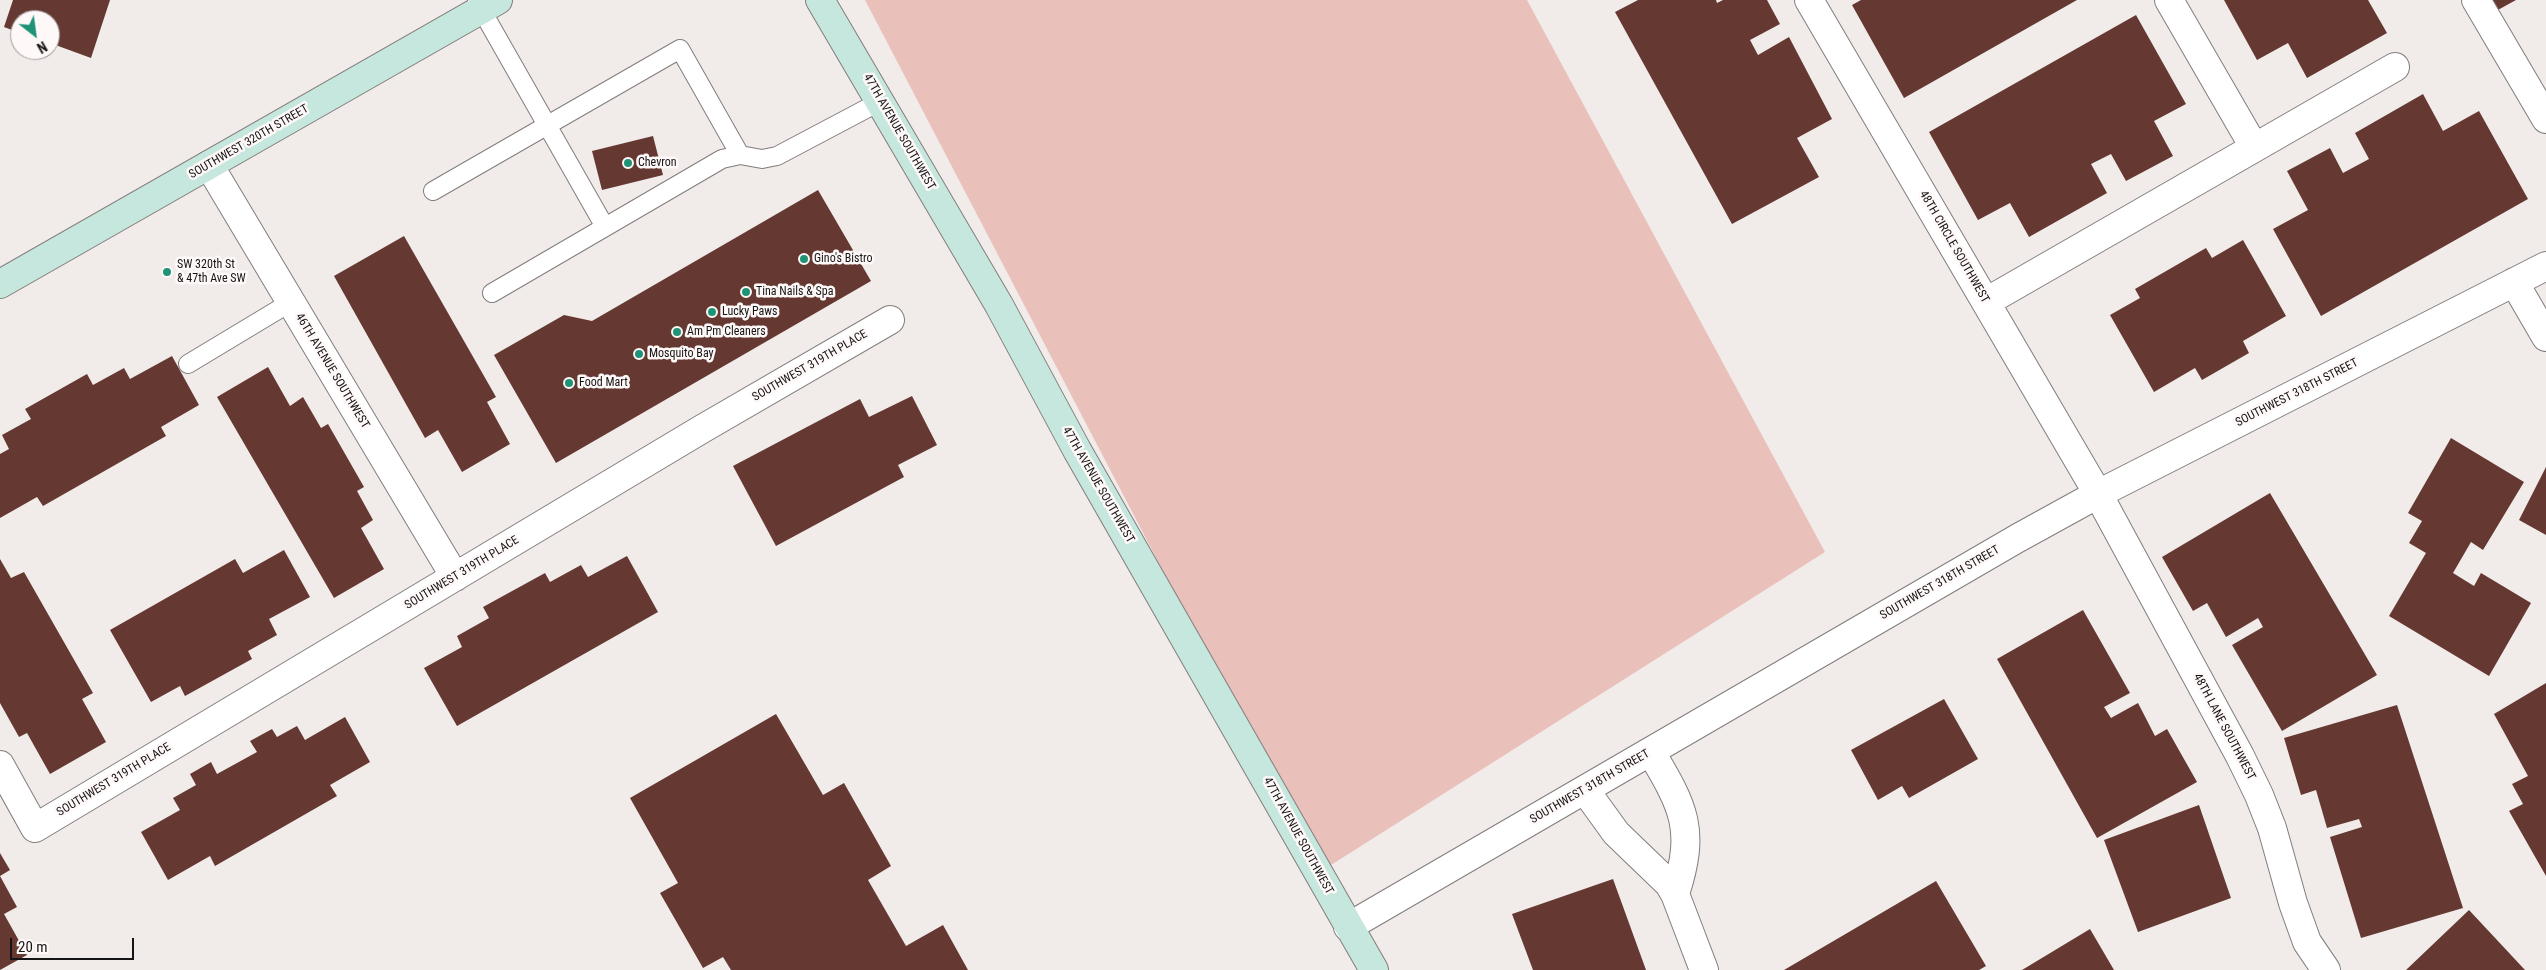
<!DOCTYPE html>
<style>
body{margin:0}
#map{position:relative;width:2546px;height:970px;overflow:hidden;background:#f1ebea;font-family:"Roboto Condensed",sans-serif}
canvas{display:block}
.north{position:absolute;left:10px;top:10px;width:50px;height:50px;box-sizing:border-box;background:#fef9f8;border:1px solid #a19d9c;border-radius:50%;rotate:150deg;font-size:14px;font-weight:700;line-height:20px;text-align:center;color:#151313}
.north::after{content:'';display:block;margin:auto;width:18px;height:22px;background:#1f9376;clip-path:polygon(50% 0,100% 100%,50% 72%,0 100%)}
.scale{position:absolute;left:10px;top:938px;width:124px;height:22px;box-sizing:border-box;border:2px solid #151313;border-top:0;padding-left:6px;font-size:15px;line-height:18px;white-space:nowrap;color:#151313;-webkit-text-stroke:4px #fef9f8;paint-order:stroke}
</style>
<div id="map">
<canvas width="2546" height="970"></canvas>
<div class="north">N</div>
<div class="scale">20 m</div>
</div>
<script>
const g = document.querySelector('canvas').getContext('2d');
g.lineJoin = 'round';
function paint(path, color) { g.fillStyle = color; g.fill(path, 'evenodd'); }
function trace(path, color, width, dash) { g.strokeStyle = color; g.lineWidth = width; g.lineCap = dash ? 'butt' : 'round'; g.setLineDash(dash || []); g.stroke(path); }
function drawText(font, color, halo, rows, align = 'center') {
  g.font = font + ' "Roboto Condensed",sans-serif'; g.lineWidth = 5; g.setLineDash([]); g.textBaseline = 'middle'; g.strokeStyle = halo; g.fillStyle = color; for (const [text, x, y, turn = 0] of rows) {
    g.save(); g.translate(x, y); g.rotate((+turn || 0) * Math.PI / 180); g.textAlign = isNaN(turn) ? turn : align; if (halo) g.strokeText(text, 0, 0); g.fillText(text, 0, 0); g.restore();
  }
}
paint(new Path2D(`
 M865,0H1527L1825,552L1320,872Z`), '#eac1ba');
paint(new Path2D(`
 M13,0H110L91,58L50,43V20H20V33L4,27Z
 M1638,0H1716L1717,3L1723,0H1767L1780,24L1750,40L1758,55L1789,37L1832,119L1797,138L1819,177L1732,224L1615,12Z
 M1861,0H2077L1904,98L1852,5Z
 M2224,0H2368L2387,33L2307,78L2288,43L2257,60Z
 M2490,0H2516L2496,11Z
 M2136,15L2186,104L2154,121L2173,156L2126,181L2111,154L2091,164L2107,193L2029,237L2010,203L1978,220L1929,132Z
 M2423,94L2443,131L2479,111L2528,199L2321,316L2273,229L2308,210L2287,171L2330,148L2343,173L2369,159L2355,133Z
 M653,136L663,175L602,190L592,151Z
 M818,190L871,281L556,463L494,355L564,315L592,321Z
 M404,236L496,397L487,402L510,444L462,472L438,430L425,438L334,276Z
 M2243,240L2286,316L2243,341L2249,353L2202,380L2195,368L2154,392L2110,315L2140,298L2135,289L2206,248L2212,258Z
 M172,356L199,405L161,427L166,436L43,506L37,497L0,518V454L9,449L2,435L31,419L25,409L87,374L93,385L124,368L130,379Z
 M268,367L290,406L303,397L321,428L328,424L364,487L357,491L373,520L361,528L384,569L334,598L217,397Z
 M912,396L937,445L898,465L904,477L776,546L733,466L860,399L869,417Z
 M2451,438L2524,482L2483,550L2471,542L2453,573L2474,586L2481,573L2531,603L2489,676L2389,616L2426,553L2409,543L2422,521L2408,513Z
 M2546,467V535L2519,520Z
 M2270,493L2377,675L2282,731L2232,645L2263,627L2258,618L2226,637L2207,603L2193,611L2162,557Z
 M284,550L310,597L269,619L277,635L248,651L252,659L185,696L180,686L151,702L110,630L235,559L243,573Z
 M627,556L658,612L457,726L424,668L462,647L457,636L489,618L483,607L545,573L550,582L581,565L588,577Z
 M0,559L11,578L24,572L93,693L82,699L106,742L50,774L27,733L19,737L0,703Z
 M2083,610L2130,693L2104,707L2111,718L2138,703L2155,736L2167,729L2197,782L2097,838L1997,659Z
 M2546,683V876L2509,811L2523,804L2512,784L2528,776L2494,714Z
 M1944,699L1978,759L1909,798L1902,786L1878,800L1851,750Z
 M2397,705L2463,908L2361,938L2330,837L2362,827L2359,819L2327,828L2316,790L2301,795L2284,738Z
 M776,714L823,795L844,783L891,866L868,880L906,946L943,925L968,970H731L723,957L703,968L660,893L678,883L630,798Z
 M345,717L370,762L330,785L337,796L215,866L210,856L168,880L141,832L180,810L173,798L196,785L190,774L211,762L217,774L257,752L250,741L272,729L277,737L297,726L305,740Z
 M2199,805L2231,898L2138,932L2104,840Z
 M0,853L10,870L0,876L17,907L4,914L27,955L0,970Z
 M1613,879L1646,970H1533L1512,914Z
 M1936,881L1986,966L1979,970H1784Z
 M2469,910L2525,970H2406Z
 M2090,929L2114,970H2022Z`), '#653932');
const service = new Path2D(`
 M477,2L605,227
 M740,155L762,159L777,156L881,101
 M433,191L680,49L740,155L722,159L492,293
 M188,364L291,302`);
const minor = new Path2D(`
 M1809,0L2098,494L2240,756L2259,795L2272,828L2293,903L2307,942L2326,970
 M2169,0L2254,147
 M2476,0L2546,119
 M209,165L455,577
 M2514,282L2546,337
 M1986,302L2395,67
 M1651,752C1684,808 1696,829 1675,894
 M0,765L35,828L702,429L890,320
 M1585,790L1616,833L1669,884L1675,894L1704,970
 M1348,927L2018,538L2098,494L2546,266`);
const secondary = new Path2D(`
 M820,0L999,305L1077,450L1374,970
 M0,284L498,0`);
trace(service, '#827d7c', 20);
trace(minor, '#827d7c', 30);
trace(secondary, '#827d7c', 30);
trace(service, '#fff', 18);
trace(minor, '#fff', 28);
trace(secondary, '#c6e7dd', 28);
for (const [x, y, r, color] of [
 [628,163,5,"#1f9376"],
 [804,259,5,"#1f9376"],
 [167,272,5,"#1f9376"],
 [746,292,5,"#1f9376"],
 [712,312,5,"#1f9376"],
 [677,332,5,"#1f9376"],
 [639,354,5,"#1f9376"],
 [569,383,5,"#1f9376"]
]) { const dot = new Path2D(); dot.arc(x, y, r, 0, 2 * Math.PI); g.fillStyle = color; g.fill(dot); trace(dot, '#fef9f8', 2); }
drawText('12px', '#151313', '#fef9f8', [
 ["47TH AVENUE SOUTHWEST",899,132,60],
 ["SOUTHWEST 320TH STREET",249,142,-30],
 ["48TH CIRCLE SOUTHWEST",1954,247,60],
 ["SOUTHWEST 319TH PLACE",810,366,-30],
 ["46TH AVENUE SOUTHWEST",332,371,59],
 ["SOUTHWEST 318TH STREET",2297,393,-27],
 ["47TH AVENUE SOUTHWEST",1098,485,60],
 ["SOUTHWEST 319TH PLACE",462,573,-31],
 ["SOUTHWEST 318TH STREET",1940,583,-30],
 ["48TH LANE SOUTHWEST",2224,727,62],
 ["SOUTHWEST 319TH PLACE",114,780,-31],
 ["SOUTHWEST 318TH STREET",1590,787,-30],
 ["47TH AVENUE SOUTHWEST",1298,836,61]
]);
drawText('12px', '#151313', '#fef9f8', [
 ["Chevron",638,163],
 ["Gino's Bistro",814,259],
 ["SW 320th St",177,265],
 ["& 47th Ave SW",177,279],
 ["Tina Nails & Spa",756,292],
 ["Lucky Paws",722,312],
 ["Am Pm Cleaners",687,332],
 ["Mosquito Bay",649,354],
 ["Food Mart",579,383]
], 'left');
</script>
